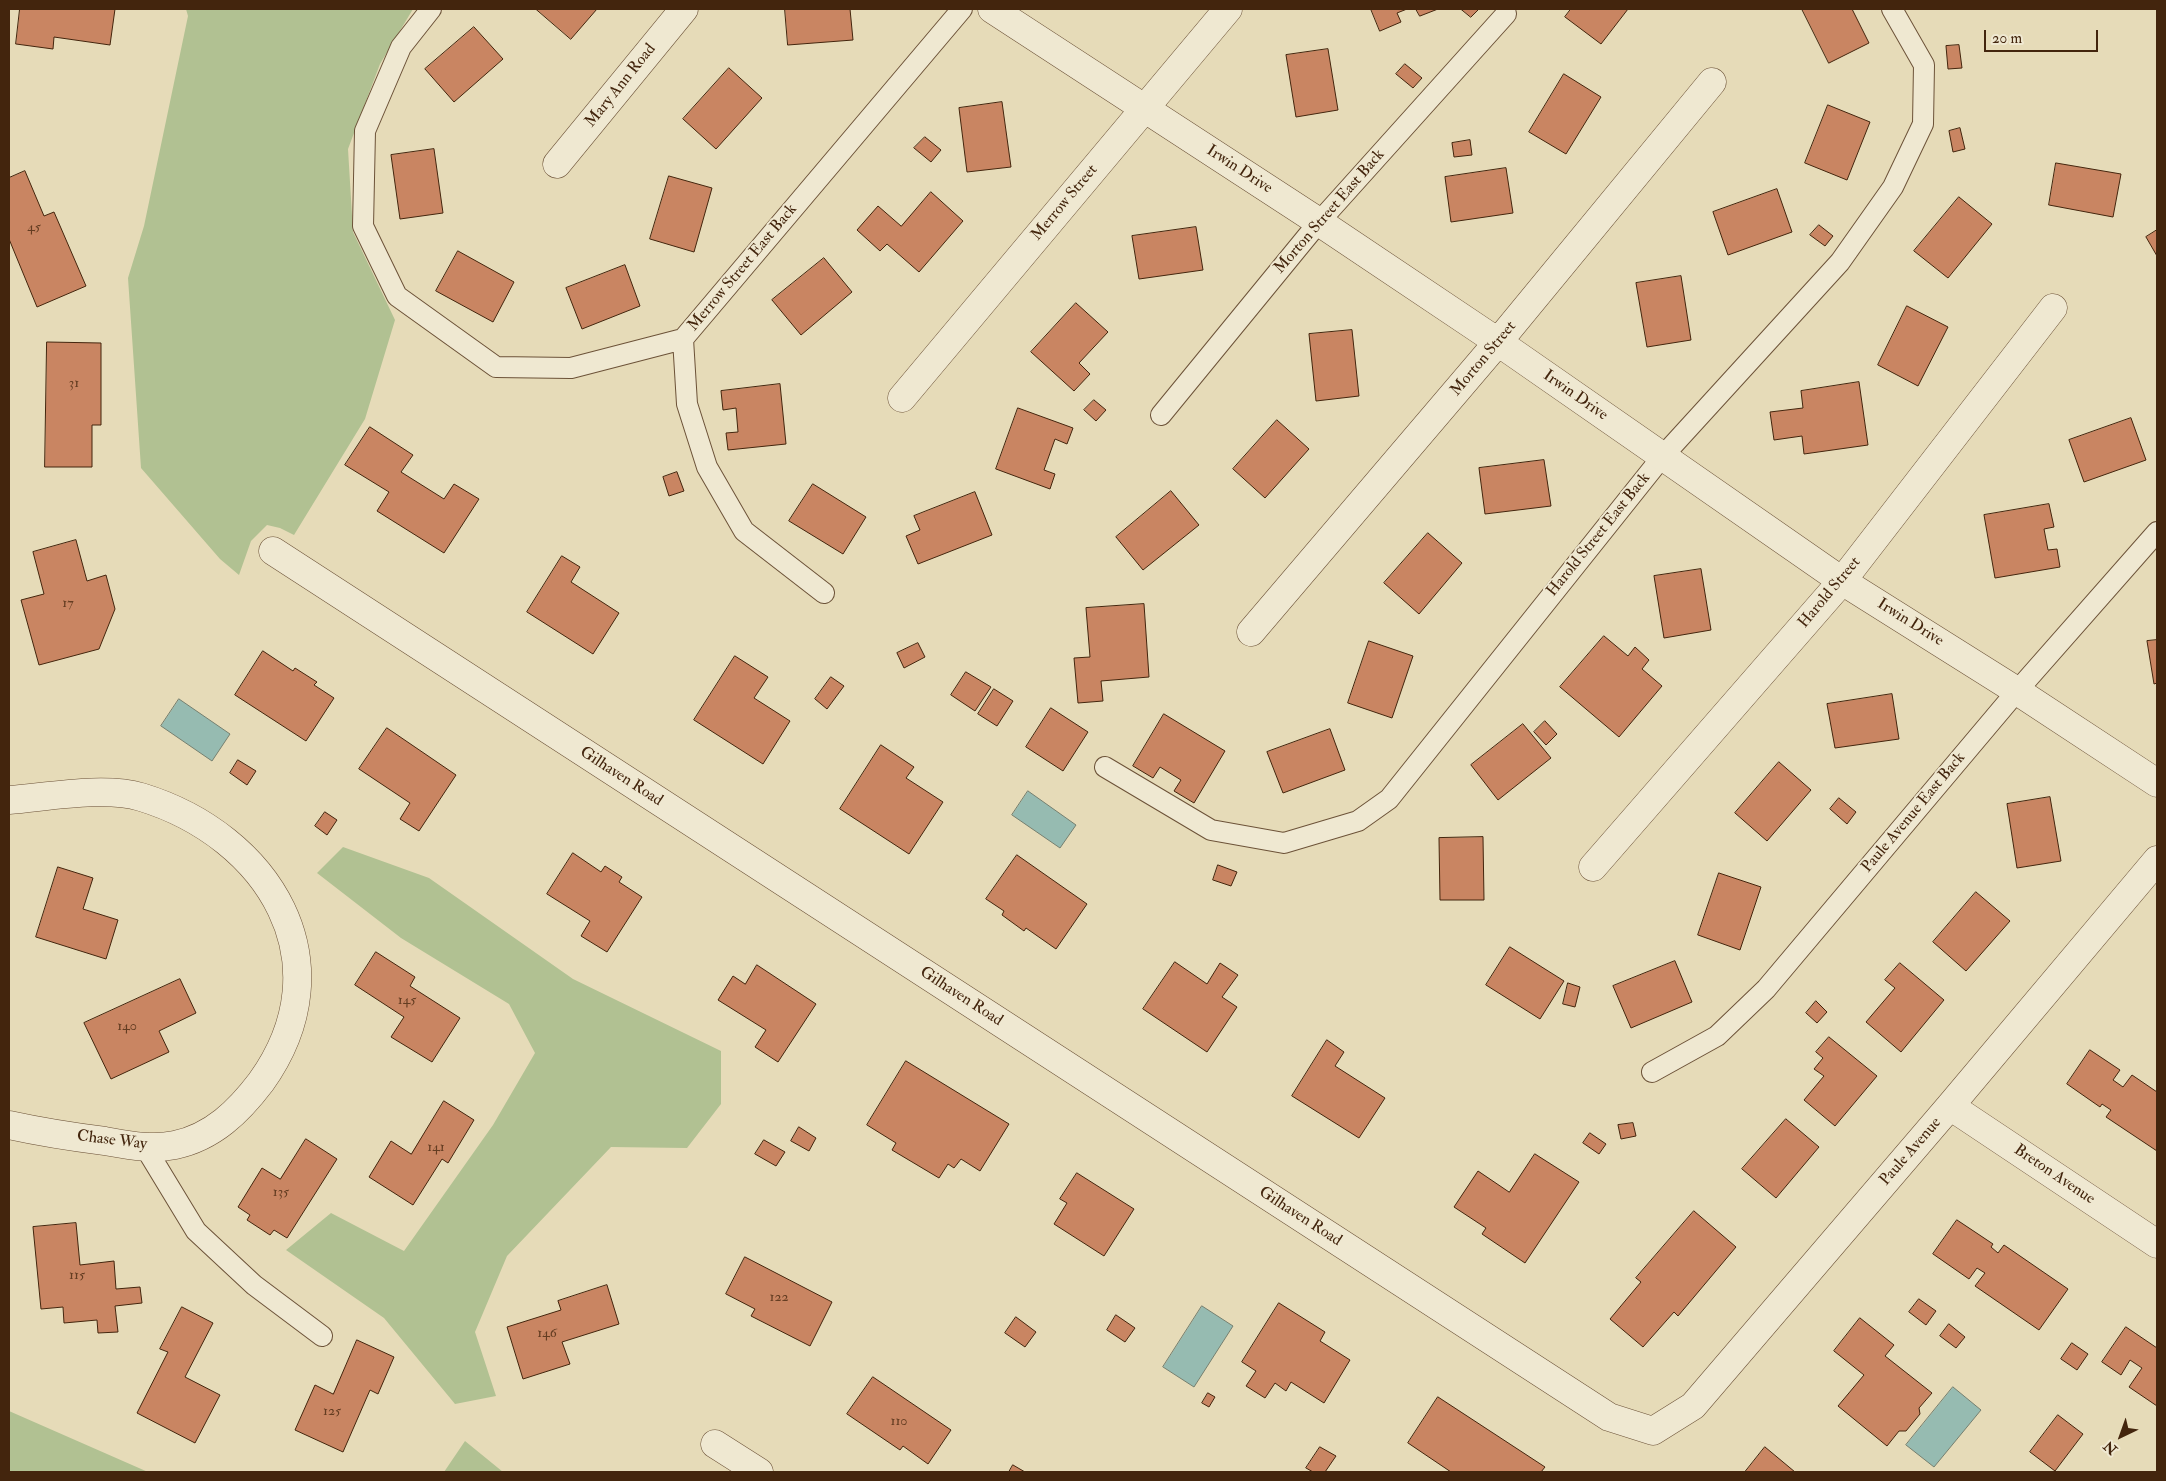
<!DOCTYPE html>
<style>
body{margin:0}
#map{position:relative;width:2166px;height:1481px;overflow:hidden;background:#e6dbb8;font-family:"IM FELL Double Pica",serif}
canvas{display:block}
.frame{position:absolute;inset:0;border:10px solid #43250d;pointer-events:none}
.north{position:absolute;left:2096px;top:1411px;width:50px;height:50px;-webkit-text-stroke:4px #efe8d1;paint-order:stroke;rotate:222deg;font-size:14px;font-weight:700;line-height:20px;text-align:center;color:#43250d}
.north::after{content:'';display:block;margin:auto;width:18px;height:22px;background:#43250d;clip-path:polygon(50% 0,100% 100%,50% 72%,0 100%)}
.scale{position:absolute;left:1984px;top:30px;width:114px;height:22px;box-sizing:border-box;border:2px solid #43250d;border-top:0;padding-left:6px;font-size:15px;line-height:18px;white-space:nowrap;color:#43250d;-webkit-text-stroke:4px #efe8d1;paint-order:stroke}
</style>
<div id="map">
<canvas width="2166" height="1481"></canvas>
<div class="frame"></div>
<div class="north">N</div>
<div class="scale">20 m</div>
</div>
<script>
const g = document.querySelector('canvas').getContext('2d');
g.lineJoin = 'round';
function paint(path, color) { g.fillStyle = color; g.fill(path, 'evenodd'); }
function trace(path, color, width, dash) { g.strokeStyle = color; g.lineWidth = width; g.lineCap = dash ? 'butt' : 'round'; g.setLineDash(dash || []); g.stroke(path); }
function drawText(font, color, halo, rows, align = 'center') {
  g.font = font + ' "IM FELL Double Pica",serif'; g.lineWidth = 4; g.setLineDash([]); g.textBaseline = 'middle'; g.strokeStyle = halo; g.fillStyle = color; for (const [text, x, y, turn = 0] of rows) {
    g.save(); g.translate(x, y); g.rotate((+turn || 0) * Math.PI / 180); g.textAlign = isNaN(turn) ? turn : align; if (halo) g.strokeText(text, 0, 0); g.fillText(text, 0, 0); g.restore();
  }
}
paint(new Path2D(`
 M186,9H413L380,64L348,149L353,232L395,320L365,419L294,535L280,528L267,525L251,541L239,575L220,559L141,468L128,278L144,226L188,16Z
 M343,847L429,878L573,979L721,1051V1104L687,1148L611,1147L507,1256L475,1332L496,1396L455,1404L384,1318L286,1250L331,1213L404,1251L493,1125L535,1053L509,1004L401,938L317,873Z
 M9,1411L148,1472H9Z
 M465,1441L503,1472H444Z`), '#b1c192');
const water = new Path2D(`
 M179,699L230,734L212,761L161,726Z
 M1028,791L1076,825L1060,848L1012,815Z
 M1202,1306L1233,1326L1194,1387L1163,1367Z
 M1953,1387L1981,1410L1934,1467L1906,1445Z`);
paint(water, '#96bbb1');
trace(water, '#757f6f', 1);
const building = new Path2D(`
 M20,9H115L110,45L54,37L53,49L16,44Z
 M536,9H597L571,39Z
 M785,9H850L853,40L788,45Z
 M1371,9H1407L1397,13L1401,22L1380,31Z
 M1416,9H1438L1420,16Z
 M1461,9H1479L1471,17Z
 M1571,9H1628L1601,44L1565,17Z
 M1802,9H1852L1869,43L1829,63Z
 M474,27L503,59L454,102L425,69Z
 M1959,45L1962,68L1948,69L1946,46Z
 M1328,49L1338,110L1296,117L1286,55Z
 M1405,64L1422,78L1413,88L1396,74Z
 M729,68L762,98L716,149L683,119Z
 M1564,74L1601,97L1566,154L1529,132Z
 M1002,102L1011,167L967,172L959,108Z
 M1828,105L1870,122L1847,180L1805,163Z
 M1960,128L1965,149L1953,152L1949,131Z
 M925,137L941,150L931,162L914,148Z
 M1470,140L1472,155L1454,157L1452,143Z
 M434,149L443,213L400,219L391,155Z
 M2056,163L2121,174L2113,217L2049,205Z
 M1506,168L1513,213L1451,222L1445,177Z
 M25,171L44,216L54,212L86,286L37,307L9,239V178Z
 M669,176L712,188L694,252L650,239Z
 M1777,189L1792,232L1728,255L1713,212Z
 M931,192L963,221L919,272L887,244L880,251L857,230L878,206L901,226Z
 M1959,197L1992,224L1948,278L1914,251Z
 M1819,225L1833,236L1825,246L1810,235Z
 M1196,227L1203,270L1139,279L1132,236Z
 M2157,230V256L2146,237Z
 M458,251L514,282L493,322L436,291Z
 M824,258L852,292L801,335L772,300Z
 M625,265L640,306L582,329L566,288Z
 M1681,276L1691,340L1647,347L1636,283Z
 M1076,303L1108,332L1079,363L1090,374L1074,391L1031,352Z
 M1907,306L1948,327L1918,386L1878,365Z
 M1352,330L1359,396L1316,401L1309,334Z
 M47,342L101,343V425H92V467H45Z
 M1859,382L1868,445L1804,454L1802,436L1774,440L1770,412L1803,408L1801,391Z
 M780,384L786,444L728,450L726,433L738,432L736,408L723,410L721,391Z
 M1094,400L1106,410L1096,421L1084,410Z
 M1018,408L1073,428L1067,444L1055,439L1044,470L1055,474L1050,489L996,469Z
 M2131,418L2146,460L2084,482L2069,440Z
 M1277,420L1309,449L1265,498L1233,469Z
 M370,427L413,455L401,472L444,499L454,484L479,499L444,553L377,511L389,492L345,465Z
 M1544,460L1551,506L1485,514L1479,468Z
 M677,472L684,491L669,496L663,477Z
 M813,484L866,517L843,554L789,521Z
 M1171,491L1199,525L1143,570L1116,537Z
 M975,492L992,535L918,564L906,536L920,530L914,516Z
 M2049,504L2054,527L2044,529L2048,550L2057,549L2060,567L1995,578L1984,515Z
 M1428,533L1462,563L1419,614L1384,583Z
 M76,540L87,581L106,575L115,609L99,649L39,665L21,600L44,594L33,552Z
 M562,556L580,567L571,582L619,613L593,654L527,612Z
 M1701,569L1711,630L1664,638L1654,576Z
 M1144,604L1149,677L1101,681L1103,701L1078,703L1074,658L1090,657L1086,608Z
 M1604,636L1628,656L1635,647L1649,660L1642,669L1662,686L1619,737L1560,687Z
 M2157,640V683L2154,684L2147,641Z
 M1369,641L1413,656L1392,718L1348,703Z
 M918,643L925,657L904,668L897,653Z
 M263,651L293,671L295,668L317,682L314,685L334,698L306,741L235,695Z
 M735,656L768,677L754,698L790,721L763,764L694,720Z
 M966,672L991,687L975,711L951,695Z
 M831,677L844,686L827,709L815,699Z
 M994,689L1013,701L997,726L978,714Z
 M1892,694L1899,739L1835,748L1827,704Z
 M1051,708L1088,732L1063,771L1026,747Z
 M1164,714L1225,751L1194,803L1174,791L1181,780L1160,767L1153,778L1133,766Z
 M1545,721L1557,734L1546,745L1534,732Z
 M1523,724L1551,758L1498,800L1471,765Z
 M387,728L456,775L419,831L400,819L410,803L359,769Z
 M1330,729L1345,770L1283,793L1267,752Z
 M881,745L914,767L906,778L943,802L909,854L840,809Z
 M238,760L256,771L247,785L230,773Z
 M1779,762L1811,790L1767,841L1735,813Z
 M2050,797L2061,861L2017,868L2007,804Z
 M1839,798L1856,812L1847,824L1830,809Z
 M325,812L337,820L327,835L315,826Z
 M1483,837L1484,900H1440L1439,838Z
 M573,853L601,872L605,866L622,877L619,882L642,897L607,952L581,936L590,921L547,894Z
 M1017,855L1087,904L1056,949L1026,928L1024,931L1002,915L1004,911L986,899Z
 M1218,865L1237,872L1231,886L1213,880Z
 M58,867L93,878L83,909L118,920L106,959L36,937Z
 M1719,873L1761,887L1740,950L1698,935Z
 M1976,892L2010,921L1966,971L1933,942Z
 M1510,947L1564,981L1540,1019L1486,985Z
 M376,952L415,977L410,986L460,1018L432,1062L391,1037L404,1017L355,985Z
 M1675,961L1692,1002L1631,1028L1613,986Z
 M1175,962L1207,984L1220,963L1238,975L1222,997L1237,1007L1207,1052L1143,1009Z
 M1900,963L1944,1000L1901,1052L1866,1022L1895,988L1885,980Z
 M757,965L816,1004L778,1062L755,1047L766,1030L718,1000L733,976L745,984Z
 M180,979L196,1013L159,1031L169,1052L111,1079L84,1023Z
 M1568,983L1580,987L1575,1007L1563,1004Z
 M1816,1001L1827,1012L1817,1023L1806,1013Z
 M1829,1037L1877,1076L1835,1126L1804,1100L1824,1076L1814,1069L1823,1058L1816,1052Z
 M1327,1040L1344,1052L1335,1066L1385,1098L1359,1138L1292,1096Z
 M2090,1050L2120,1070L2113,1080L2123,1087L2132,1075L2157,1092V1151L2106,1117L2111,1110L2102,1104L2100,1107L2067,1084Z
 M906,1061L1009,1124L980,1171L961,1159L954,1168L948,1164L939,1178L892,1150L896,1143L867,1125Z
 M444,1101L474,1120L448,1163L442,1159L413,1205L369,1177L391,1141L411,1154Z
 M1786,1119L1819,1147L1776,1198L1742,1169Z
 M1633,1123L1636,1136L1621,1139L1618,1125Z
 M799,1127L816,1138L809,1151L791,1141Z
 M1590,1133L1606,1144L1599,1154L1583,1143Z
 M306,1139L337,1159L287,1238L274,1230L270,1235L247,1220L250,1215L238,1207L262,1168L280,1179Z
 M764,1140L785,1152L776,1166L755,1154Z
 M1535,1154L1579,1182L1525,1263L1482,1234L1486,1228L1454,1207L1478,1171L1509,1192Z
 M1077,1173L1134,1209L1104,1256L1054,1224L1067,1203L1060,1199Z
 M1694,1211L1736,1247L1678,1316L1674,1312L1643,1347L1610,1319L1641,1282L1636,1278Z
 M1957,1220L1993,1244L1991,1247L1998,1253L2004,1245L2068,1289L2039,1330L1975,1286L1985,1273L1977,1268L1969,1279L1933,1254Z
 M76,1223L80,1265L114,1261L116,1289L140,1287L142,1303L115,1306L118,1332L98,1333L97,1320L64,1323L63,1307L41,1309L33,1227Z
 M745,1257L832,1302L810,1346L751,1316L755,1309L726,1294Z
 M607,1285L619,1324L562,1342L570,1364L523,1379L507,1327L561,1310L558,1301Z
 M1919,1299L1936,1311L1926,1325L1909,1312Z
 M1279,1303L1325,1332L1320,1341L1350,1360L1324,1403L1291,1382L1286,1391L1275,1383L1265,1398L1246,1386L1256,1371L1242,1362Z
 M182,1307L213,1323L185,1377L220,1395L195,1443L137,1413L168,1352L160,1349Z
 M1116,1315L1135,1328L1125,1342L1107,1330Z
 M1016,1317L1036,1332L1025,1347L1005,1333Z
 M1860,1318L1894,1345L1885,1356L1932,1393L1919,1408L1920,1414L1906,1431H1899L1887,1446L1838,1406L1864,1375L1834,1351Z
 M1949,1324L1965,1337L1956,1348L1940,1336Z
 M2126,1327L2157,1348V1406L2129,1387L2142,1368L2130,1360L2121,1375L2102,1362Z
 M357,1340L394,1357L378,1394L370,1390L343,1452L295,1430L315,1385L333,1394Z
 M2072,1343L2088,1354L2077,1370L2061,1359Z
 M873,1377L951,1430L928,1464L903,1446L900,1450L847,1414Z
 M1208,1393L1215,1397L1209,1407L1202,1403Z
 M1438,1397L1545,1467L1541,1472H1451L1408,1443Z
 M2058,1415L2083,1434L2055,1471L2030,1452Z
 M1320,1447L1336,1456L1325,1472H1313L1306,1468Z
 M1765,1447L1795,1472H1745Z
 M1013,1465L1025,1472H1009Z`);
paint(building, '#c98562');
trace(building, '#43250d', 1);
const service = new Path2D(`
 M431,9L401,47L365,131L363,226L397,296L496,367L571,368L683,339
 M1161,415L1319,222L1506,14
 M824,593L744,531L707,467L687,404L683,339L962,9
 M1105,767L1211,830L1284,843L1358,821L1389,799L1662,457L1840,262L1893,187L1923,124L1924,65L1892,9
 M1652,1072L1717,1036L1766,989L2017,691L2157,532
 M145,1147L196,1231L254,1285L322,1336`);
const minor = new Path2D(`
 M992,9L1319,222L1498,342L1842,581L2017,691L2157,783
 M557,164L684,9
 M902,398L1228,9
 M273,551L1609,1417L1653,1431L1693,1406L1950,1106L2157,860
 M1251,632L1498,342L1712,82
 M9,800C47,797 105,786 141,797C269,836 347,962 261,1082C239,1111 213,1137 175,1145C152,1150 128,1145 105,1141C73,1137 41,1132 9,1125
 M1593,867L1842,581L2053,308
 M1950,1106L2157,1244
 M715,1444L759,1472`);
trace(service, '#6c5238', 22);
trace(minor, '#6c5238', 29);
trace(service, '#efe8d1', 20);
trace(minor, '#efe8d1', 28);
drawText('14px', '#643d22', null, [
 ["45",34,228],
 ["31",74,384],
 ["17",68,604],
 ["145",407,1001],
 ["140",127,1027],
 ["141",436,1148],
 ["135",281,1193],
 ["115",77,1276],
 ["122",779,1298],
 ["146",547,1334],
 ["125",332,1412],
 ["110",899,1422]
]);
drawText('16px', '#43250d', '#efe8d1', [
 ["Mary Ann Road",621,86,-51],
 ["Irwin Drive",1239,170,33],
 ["Merrow Street",1065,203,-50],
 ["Morton Street East Back",1330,212,-49],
 ["Merrow Street East Back",743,268,-50],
 ["Morton Street",1484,359,-50],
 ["Irwin Drive",1575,396,35],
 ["Harold Street East Back",1599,535,-51],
 ["Harold Street",1830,593,-50],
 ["Irwin Drive",1910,623,32],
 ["Gilhaven Road",621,777,33],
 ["Paule Avenue East Back",1914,813,-50],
 ["Gilhaven Road",961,997,33],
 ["Chase Way",112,1141,7],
 ["Paule Avenue",1911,1152,-49],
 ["Breton Avenue",2054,1175,34],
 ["Gilhaven Road",1300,1217,33]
]);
</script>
